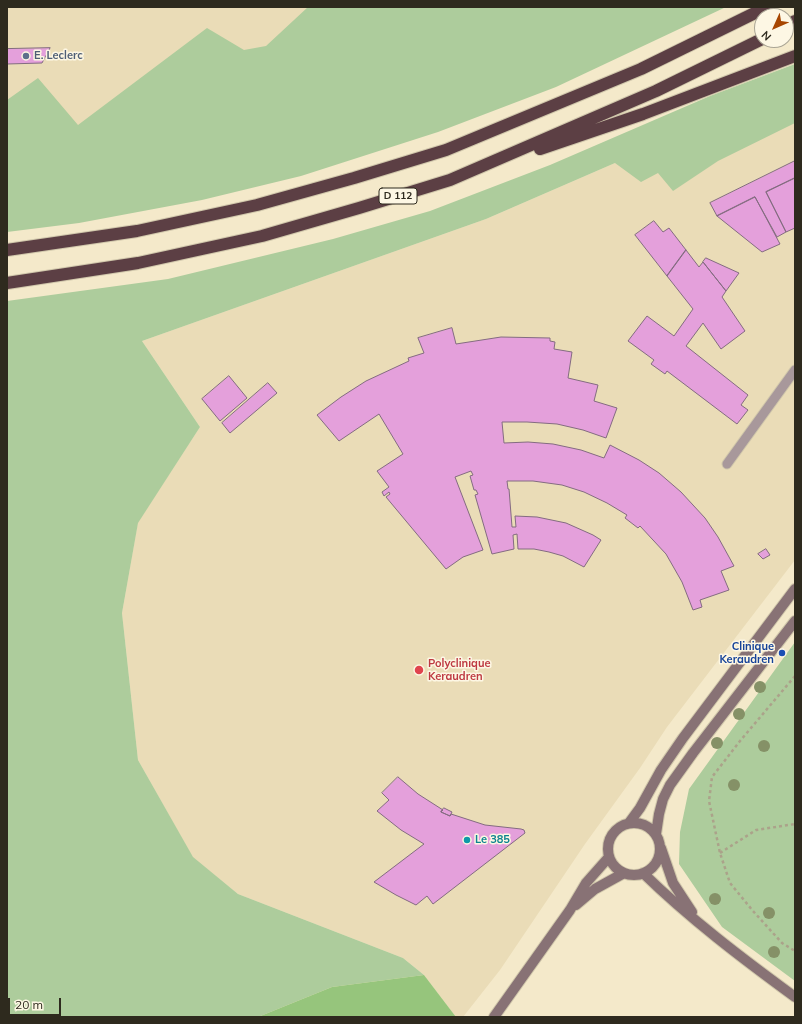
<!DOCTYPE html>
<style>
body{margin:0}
#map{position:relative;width:802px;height:1024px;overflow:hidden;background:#f4e9ca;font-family:Mulish,sans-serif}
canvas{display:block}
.frame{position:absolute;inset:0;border:8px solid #2e2a1e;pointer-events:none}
.north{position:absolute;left:754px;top:8px;width:40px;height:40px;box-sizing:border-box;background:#fdf7e4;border:1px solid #aaa595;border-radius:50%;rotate:225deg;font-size:11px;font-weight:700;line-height:16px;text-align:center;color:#2e2a1e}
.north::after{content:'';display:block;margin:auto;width:14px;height:18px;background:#a74600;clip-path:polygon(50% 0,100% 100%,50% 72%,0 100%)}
.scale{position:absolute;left:8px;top:998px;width:53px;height:18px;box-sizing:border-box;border:2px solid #2e2a1e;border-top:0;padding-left:5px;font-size:12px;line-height:14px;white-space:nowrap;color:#2e2a1e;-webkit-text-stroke:3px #fdf7e4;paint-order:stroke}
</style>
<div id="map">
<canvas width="802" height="1024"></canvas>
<div class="frame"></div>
<div class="north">N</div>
<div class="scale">20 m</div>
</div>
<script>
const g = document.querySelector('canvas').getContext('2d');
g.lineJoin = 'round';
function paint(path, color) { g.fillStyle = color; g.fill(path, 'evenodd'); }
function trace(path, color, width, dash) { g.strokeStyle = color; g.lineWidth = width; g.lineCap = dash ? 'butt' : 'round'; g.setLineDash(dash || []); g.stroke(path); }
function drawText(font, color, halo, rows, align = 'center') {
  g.font = font + ' Mulish,sans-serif'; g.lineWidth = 3; g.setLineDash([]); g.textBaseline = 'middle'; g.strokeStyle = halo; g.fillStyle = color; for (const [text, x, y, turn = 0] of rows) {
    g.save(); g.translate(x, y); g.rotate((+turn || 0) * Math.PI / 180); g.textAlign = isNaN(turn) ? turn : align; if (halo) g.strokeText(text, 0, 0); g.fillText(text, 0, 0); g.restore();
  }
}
paint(new Path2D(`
 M7,7H363L78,130L7,124Z
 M795,97V560L667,727L640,768L585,844L500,970L463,1017H456L424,975L403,958L238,894L193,858L138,760L122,613L138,522L200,427L142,341L486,219L615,163Z`), '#eadcb7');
paint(new Path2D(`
 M308,7H726L556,87L438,132L301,176L202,200L79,223L7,232V100L38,78L78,125L207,28L244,50L266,46Z
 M795,64V123L718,161L673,191L658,173L641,182L615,163L486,219L142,341L200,427L138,523L122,613L138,760L193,857L238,894L403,958L424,975L332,987L258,1017H7V301L168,279L333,239L430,211L550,165L710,96Z
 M795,642V981L722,927L679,864L680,832L689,789Z`), '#adcc9c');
paint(new Path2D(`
 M424,975L456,1017H258L332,987Z`), '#96c57c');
const building = new Path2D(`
 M50,48L42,63L7,64V49Z
 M795,161V178L766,192L786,232L777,237L755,197L717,216L710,203Z
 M795,178V228L786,232L766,192Z
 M755,197L780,244L762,252L717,216Z
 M654,221L663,232L669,228L686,250L667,276L635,235Z
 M686,250L699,267L703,262L726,291L722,297L745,331L721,349L703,323L686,346L748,395L741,405L748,410L737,424L667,371L665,374L651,364L654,360L628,341L647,316L674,336L693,309L667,276Z
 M706,258L739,273L726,291L703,262Z
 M452,328L456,344L501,337L550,338V341L555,342L554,349L572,352L568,378L598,385L594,401L617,408L606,438L583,430L557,424L527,422H502L504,443L528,442L553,444L581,450L604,458L610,445L639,460L659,473L681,492L705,518L718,537L734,566L721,571L729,590L700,600L702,607L693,610L682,582L666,554L640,526L638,528L625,518L627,515L607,503L584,492L562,485L533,481H507L508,489H509L512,527H516L515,516L537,517L566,523L593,535L601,540L584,567L563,556L549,552L534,549H518L517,534L513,535L514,549L492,554L475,495L478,494L476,490H474L470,476L473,475L471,471L455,477L483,550L463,557L446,569L386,497L390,494L389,492L384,496L382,492L389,487L377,471L403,454L379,414L339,441L317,415L341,397L366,381L409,361L408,358L424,353L418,338Z
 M229,376L247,398L220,421L202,399Z
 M268,383L277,393L230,433L222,423Z
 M766,549L770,555L763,559L758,554Z
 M398,777L418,794L443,810L441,812L450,816L451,814L485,825L521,829L524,830L525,833L433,904L427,896L416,905L396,895L374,882L424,844L401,830L377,811L389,800L382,793Z
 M444,808L452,812L450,816L441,812Z`);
paint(building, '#e4a0db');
trace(building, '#846c81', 1);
const lane = new Path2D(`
 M727,464L795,370`);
const secondary = new Path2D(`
 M629,823L640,808L661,770L683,738L795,589
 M608 849a26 26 0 1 1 52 0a26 26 0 1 1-52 0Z
 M656,834L659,814L663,799L670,785L693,753L795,621
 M661,848L673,883L692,912
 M643,873C689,918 743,959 795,997
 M576,905L595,889L624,873
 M494,1017L570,910L586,883L609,857`);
const highway = new Path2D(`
 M786,26L795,21
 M540,149L643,114L795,56
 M7,250L137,231L257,205L354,178L446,150L641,69L767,7
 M7,283L138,263L262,236L359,208L450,180L656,91L762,39`);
trace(lane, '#d0c7ab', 11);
trace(secondary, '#d0c7ab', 12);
trace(highway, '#d0c7ab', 14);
trace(new Path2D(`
 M795,676L740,741L712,777L709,801L720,853L730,883L753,911L782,943L795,951
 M720,853L756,830L795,824`), '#aba28a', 2.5, [3, 3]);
trace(lane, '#a8989b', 9);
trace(secondary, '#887275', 10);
trace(highway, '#5c3f44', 12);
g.fillStyle = '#859167';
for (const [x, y] of [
 [760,687],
 [739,714],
 [717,743],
 [764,746],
 [734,785],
 [715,899],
 [769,913],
 [774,952]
]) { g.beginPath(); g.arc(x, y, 6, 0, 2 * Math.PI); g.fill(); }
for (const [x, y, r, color] of [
 [26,56,4,"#5c6f8a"],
 [782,653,4,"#1a4fb4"],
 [419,670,5,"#e0444e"],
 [467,840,4,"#0f9aa8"]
]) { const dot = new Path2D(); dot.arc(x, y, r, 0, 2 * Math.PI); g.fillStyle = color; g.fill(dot); trace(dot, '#fdf7e4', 1.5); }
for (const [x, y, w] of [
 [398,196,38]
]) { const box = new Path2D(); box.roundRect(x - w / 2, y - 8, w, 16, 3); g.fillStyle = '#fdf7e4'; g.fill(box); trace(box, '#2e2a1e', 1); }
drawText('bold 10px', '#2e2a1e', null, [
 ["D 112",398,196]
]);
drawText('bold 11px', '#4e5e75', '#fdf7e4', [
 ["E. Leclerc",34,56]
], 'left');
drawText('bold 11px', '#164399', '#fdf7e4', [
 ["Clinique",774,647],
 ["Keraudren",774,660]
], 'right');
drawText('bold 11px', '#be3a42', '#fdf7e4', [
 ["Polyclinique",428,664],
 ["Keraudren",428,677]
], 'left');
drawText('bold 11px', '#0d838f', '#fdf7e4', [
 ["Le 385",475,840]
], 'left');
</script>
